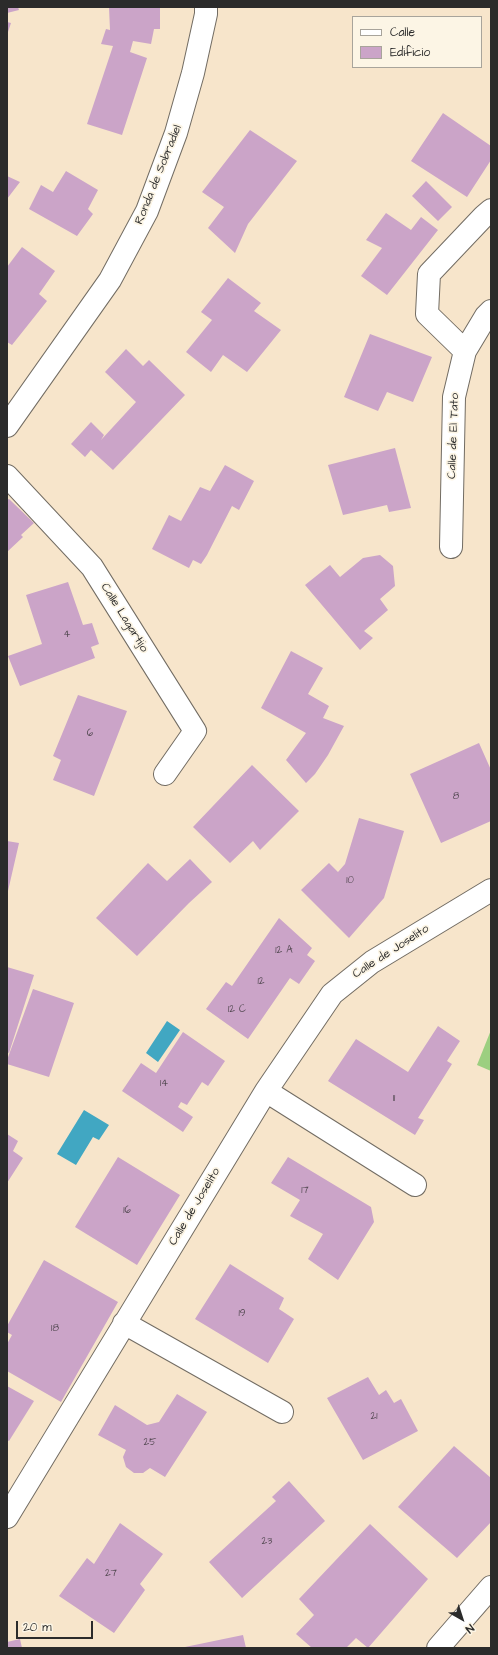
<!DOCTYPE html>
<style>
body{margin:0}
#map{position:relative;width:498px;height:1655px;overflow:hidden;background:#f7e5cb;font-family:"Architects Daughter",sans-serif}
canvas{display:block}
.frame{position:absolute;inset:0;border:8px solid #2b2b2b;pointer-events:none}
.legend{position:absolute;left:352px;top:16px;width:130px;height:52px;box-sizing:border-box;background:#fcf5e5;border:1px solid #a8a49b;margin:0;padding:5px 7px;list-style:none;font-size:12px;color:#2b2b2b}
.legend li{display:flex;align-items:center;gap:8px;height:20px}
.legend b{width:20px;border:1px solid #a8a49b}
.north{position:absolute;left:442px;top:1599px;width:40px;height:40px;-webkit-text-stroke:3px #fcf5e5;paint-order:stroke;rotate:141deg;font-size:11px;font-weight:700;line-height:16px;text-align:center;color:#2b2b2b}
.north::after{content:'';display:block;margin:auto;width:14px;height:18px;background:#2b2b2b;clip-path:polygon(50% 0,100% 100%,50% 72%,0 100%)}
.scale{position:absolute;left:16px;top:1621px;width:77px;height:18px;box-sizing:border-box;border:2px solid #2b2b2b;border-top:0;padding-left:5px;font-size:12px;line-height:14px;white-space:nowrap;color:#2b2b2b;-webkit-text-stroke:3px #fcf5e5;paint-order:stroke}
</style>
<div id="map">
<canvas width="498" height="1655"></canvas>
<div class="frame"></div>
<ul class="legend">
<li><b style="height:5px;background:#fff"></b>Calle</li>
<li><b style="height:11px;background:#cba4c8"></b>Edificio</li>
</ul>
<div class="north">N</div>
<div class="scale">20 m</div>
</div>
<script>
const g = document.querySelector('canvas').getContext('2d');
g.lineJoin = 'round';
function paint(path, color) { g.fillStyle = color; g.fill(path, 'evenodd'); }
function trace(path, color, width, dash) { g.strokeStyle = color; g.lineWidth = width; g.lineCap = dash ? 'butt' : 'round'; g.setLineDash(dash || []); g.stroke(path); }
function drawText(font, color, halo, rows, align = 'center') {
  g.font = font + ' "Architects Daughter",sans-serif'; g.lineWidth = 3.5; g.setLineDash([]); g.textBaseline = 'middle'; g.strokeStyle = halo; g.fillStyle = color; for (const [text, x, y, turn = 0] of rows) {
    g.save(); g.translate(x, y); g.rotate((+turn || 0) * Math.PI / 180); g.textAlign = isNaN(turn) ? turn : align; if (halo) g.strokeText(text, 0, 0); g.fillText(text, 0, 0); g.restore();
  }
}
paint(new Path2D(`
 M491,1030V1071L477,1065Z`), '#9ccf80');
paint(new Path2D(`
 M167,1021L180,1030L158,1062L146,1053Z
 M84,1110L109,1125L99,1140L93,1137L76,1165L57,1154Z`), '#41a7c2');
paint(new Path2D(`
 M7,7H18L19,10L7,13Z
 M109,7H160V29H154L151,44L133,41L130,52L147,58L122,135L87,124L113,46L101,44L106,29L110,30Z
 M7,22L11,23L7,35Z
 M443,113L491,146V160L467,197L411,161Z
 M250,130L297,161L248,224L235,253L208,228L224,207L202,192Z
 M66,171L98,190L88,209L93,214L77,236L29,209L41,185L53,192Z
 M7,176L20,182L7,199Z
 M426,181L452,207L438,221L412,196Z
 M386,213L411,230L421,217L438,230L387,295L361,276L382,248L366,240Z
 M22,247L55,271L39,294L47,301L12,345L7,342V267Z
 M228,278L261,303L254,311L281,330L247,372L223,355L211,372L186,352L212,320L201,312Z
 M370,334L432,357L413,402L387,392L378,411L344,397Z
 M126,349L143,366L149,360L185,395L113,470L91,450L85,457L71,444L91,422L104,435L101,440L136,402L105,372Z
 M395,448L411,508L389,512L387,505L343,515L328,465Z
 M225,465L254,481L239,510L232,506L207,555L201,564L193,560L189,568L152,549L169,515L181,521L200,487L210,491Z
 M9,499L34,523L21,535L23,537L7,552V500Z
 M380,555L393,566L395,586L380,599L388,610L364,631L373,638L360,650L305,585L330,565L340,577L363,558Z
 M68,582L83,625L92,623L99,644L91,647L95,658L20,686L8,656L42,644L26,595Z
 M291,651L323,668L308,694L329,706L323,718L344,726L328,755L315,774L306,783L286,760L306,733L261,708Z
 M78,695L127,711L94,796L53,780L61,760L53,756Z
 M479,743L491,770V821L441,843L410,774Z
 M252,765L299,811L260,850L253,841L230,863L193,827Z
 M359,818L404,831L384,898L349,938L301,890L329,863L338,872L345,864Z
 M7,841L19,843L8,891H7Z
 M190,859L212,882L189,903L137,956L96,918L148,863L167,881Z
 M279,918L312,948L307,955L315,961L299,984L290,978L248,1039L206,1009L226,982L232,986Z
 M7,967L34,975L9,1053L7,1052Z
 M33,989L74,1003L49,1077L7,1064V1060Z
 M438,1026L460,1041L447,1061L452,1064L418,1118L424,1120L415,1135L328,1081L356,1039L408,1072Z
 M183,1032L225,1061L208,1086L202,1082L187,1105L181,1102L178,1107L193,1117L183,1132L122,1091L141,1063L156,1073Z
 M7,1134L18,1141L13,1151L23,1158L7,1183Z
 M118,1157L180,1195L137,1265L75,1227Z
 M288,1157L371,1207L374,1222L338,1280L308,1259L323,1234L290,1216L300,1200L271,1183Z
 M44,1260L118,1302L61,1402L7,1371V1344L12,1335L7,1332V1326Z
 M230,1264L284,1298L279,1309L294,1319L268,1363L195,1319Z
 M368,1377L379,1395L386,1390L394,1403L401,1399L418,1431L363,1460L327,1398Z
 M7,1386L34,1401L9,1441L7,1440Z
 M177,1394L207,1412L165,1477L150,1468L143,1473H134L126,1467L123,1457L126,1450L98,1435L115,1405L147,1425L159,1422Z
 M454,1446L491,1478V1522L457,1558L398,1507Z
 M289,1481L325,1521L242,1598L209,1562L276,1501L272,1497Z
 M120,1523L163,1554L140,1584L145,1590L114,1633L59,1596L87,1558L94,1564Z
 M370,1524L428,1579L368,1648L356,1638L346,1648H312L296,1634L314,1615L299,1599Z
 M243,1635L246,1648H185V1647Z
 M20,1639L22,1648H7V1642Z`), '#cba4c8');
const minor = new Path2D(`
 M465,351L427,314L429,274L484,216L491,210
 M7,426L110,280L147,211L176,133L193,73L206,14V7
 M7,476L92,567L195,731L165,774
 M451,547L454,397L465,351L486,316L491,311
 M266,1091L415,1185
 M124,1323L282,1412
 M7,1517L266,1091L332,994L372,962L491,890
 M438,1648L491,1587`);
trace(minor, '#726c63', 24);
trace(minor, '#fff', 22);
drawText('10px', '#534952', null, [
 ["4",67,635],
 ["6",90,734],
 ["8",456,797],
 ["10",350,881],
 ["12 A",284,951],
 ["12",261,982],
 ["12 C",237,1010],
 ["14",164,1084],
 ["11",394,1099],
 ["17",305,1191],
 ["16",127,1211],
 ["19",242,1314],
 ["18",55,1329],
 ["21",374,1417],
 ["25",150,1443],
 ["23",267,1542],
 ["27",111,1574]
]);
drawText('12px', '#2b2b2b', '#fcf5e5', [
 ["Ronda de Sobradiel",159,175,-68],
 ["Calle de El Tato",454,436,-88],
 ["Calle Lagartijo",124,618,58],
 ["Calle de Joselito",391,952,-33],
 ["Calle de Joselito",195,1207,-59]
]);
</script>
